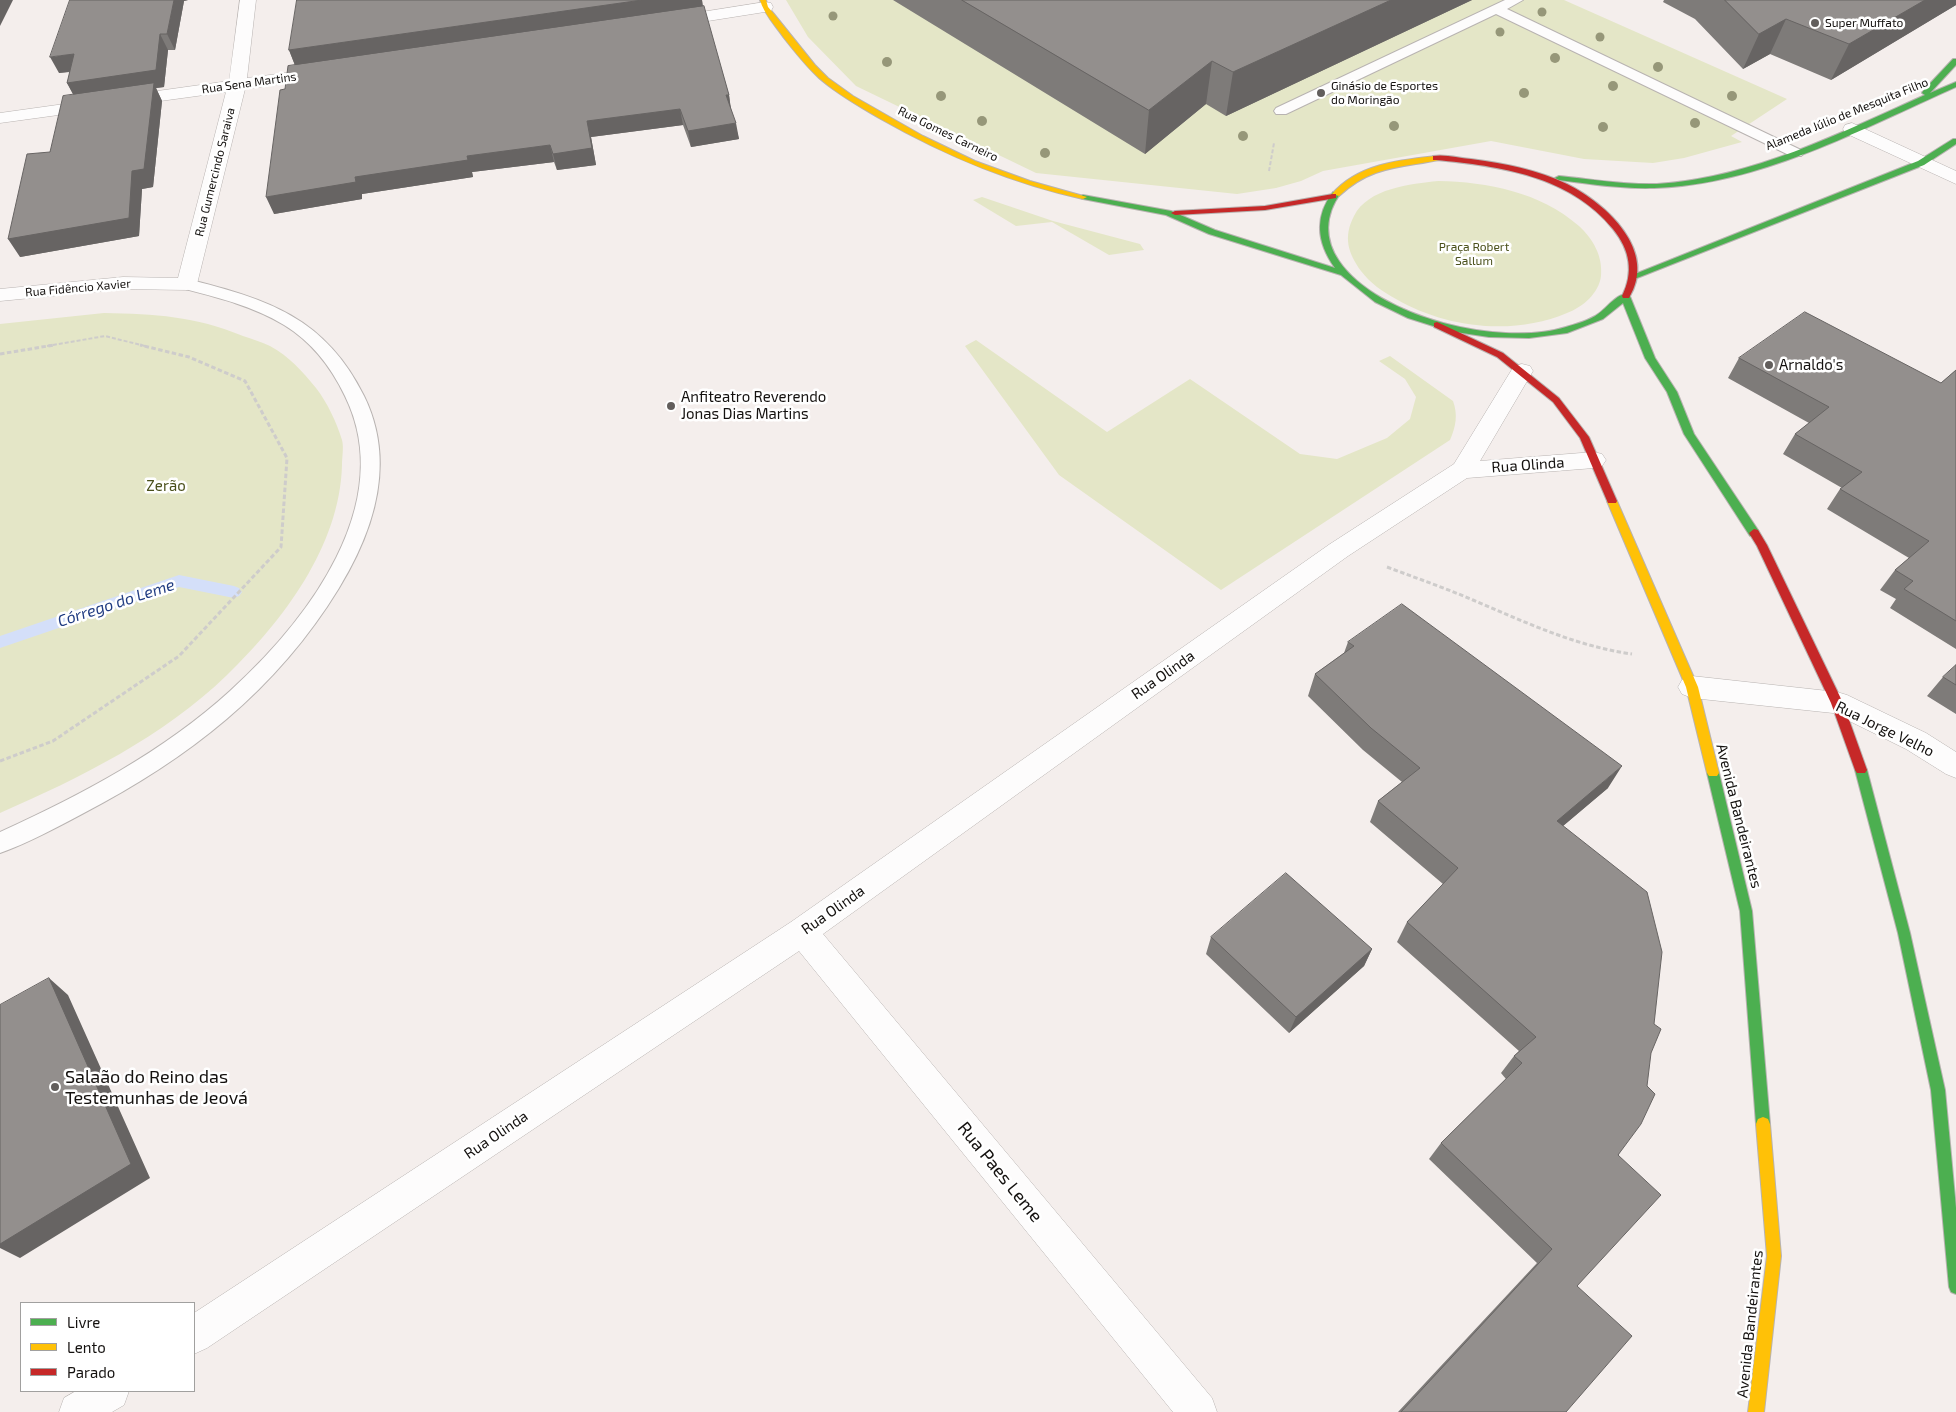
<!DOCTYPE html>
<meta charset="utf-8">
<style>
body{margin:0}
#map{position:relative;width:1956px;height:1412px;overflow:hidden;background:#f4eeec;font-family:"Exo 2",sans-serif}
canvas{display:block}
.legend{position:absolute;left:20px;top:1302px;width:175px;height:90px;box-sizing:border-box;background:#fff;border:1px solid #a1a09f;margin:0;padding:6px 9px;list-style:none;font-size:15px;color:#14110f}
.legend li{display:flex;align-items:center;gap:10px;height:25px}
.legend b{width:25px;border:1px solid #a1a09f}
</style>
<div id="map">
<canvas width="1956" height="1412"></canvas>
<ul class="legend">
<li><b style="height:6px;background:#4caf50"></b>Livre</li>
<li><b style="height:6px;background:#ffc107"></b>Lento</li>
<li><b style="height:6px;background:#c62828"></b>Parado</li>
</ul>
</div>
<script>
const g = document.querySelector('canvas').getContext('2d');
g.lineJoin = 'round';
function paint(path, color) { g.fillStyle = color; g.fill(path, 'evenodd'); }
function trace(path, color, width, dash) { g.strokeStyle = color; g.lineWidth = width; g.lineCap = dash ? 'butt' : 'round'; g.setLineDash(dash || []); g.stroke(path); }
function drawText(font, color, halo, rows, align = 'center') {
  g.font = font + ' "Exo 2",sans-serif'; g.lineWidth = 5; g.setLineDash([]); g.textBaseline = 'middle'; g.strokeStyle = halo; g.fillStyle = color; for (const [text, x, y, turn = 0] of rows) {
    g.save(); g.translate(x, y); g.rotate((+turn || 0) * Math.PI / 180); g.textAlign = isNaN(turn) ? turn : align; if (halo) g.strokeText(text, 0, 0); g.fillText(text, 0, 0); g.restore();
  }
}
paint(new Path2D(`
 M786,0H1564L1787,99L1731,136L1742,142L1684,158L1653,163L1584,159L1491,141L1323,171L1301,181L1276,188L1237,194L1036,173L856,86L808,37Z
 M1438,181C1488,182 1540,192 1579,226C1593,239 1603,256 1601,276C1599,293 1583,307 1567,313C1513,336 1446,328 1396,299C1383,292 1370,283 1361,271C1348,253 1343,237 1354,216C1368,188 1411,184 1438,181Z
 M982,197L1053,221L1140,244L1144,250L1109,255L1052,222L1016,226L973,200Z
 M104,313C156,314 194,316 243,336C252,339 262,342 270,346C290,357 302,371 316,388C327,402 337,423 342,440C344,447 342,457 342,465C340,546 283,621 227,675C163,737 80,778 0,813V324Z
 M976,340L1107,432L1190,379L1300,454L1337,459L1387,438L1410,419L1416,397L1405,379L1379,361L1390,356L1453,401C1458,415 1456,426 1450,440L1221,590L1059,475L965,346Z`), '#e4e6c7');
paint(new Path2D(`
 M179,575L234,586L239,588L242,592L239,596L234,598L179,587L0,648V636Z`), '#d4dff9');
const lane = new Path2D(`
 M1505,0H1523L1507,9L1801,150L1804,153L1801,156H1791L1496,14L1286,114H1276L1274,111L1276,108Z
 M187,279C267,299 325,317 364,396C396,461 375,529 339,588C276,691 188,759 82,814C56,828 28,843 0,853V832C81,795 163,752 230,691C307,621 398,504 345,396C331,367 312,342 284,325C253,306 216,297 181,288L178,284L181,280Z`);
const street = new Path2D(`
 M240,0H256L247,78L323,68L329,69L332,73L329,77L323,78L245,89L197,284L194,288L187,290L123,289L0,301V289L123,277L178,278L226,92L0,123V113L229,81Z
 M765,2L771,3L773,7L771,11L670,27L664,26L662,22L664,18L670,17Z
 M1852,123L1956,171V184L1845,133L1843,129L1845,125Z
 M1522,364L1530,366L1533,371L1480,461L1594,452L1602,454L1606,460L1602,466L1594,468L1467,478L1348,556L823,934L1212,1398L1217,1412H1173L799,951L207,1348L194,1354V1313L791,922L1330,544L1454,464L1514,366Z
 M1692,676L1837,692L1847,695L1926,733L1956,752V778L1946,774L1906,749L1833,713L1692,698L1682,694L1678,687L1682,680Z
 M76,1391H129L124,1405L112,1412H59L64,1398Z`);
const fast = new Path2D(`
 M1953,59H1956V65L1930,93L1956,82V87C1862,129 1759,185 1654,188C1622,189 1591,184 1559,180L1555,178L1559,176C1591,179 1624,185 1657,184C1752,178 1840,133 1925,95L1922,93L1923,91Z
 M1953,139H1956V144L1924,165L1637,278H1631L1630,276L1918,161Z
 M1333,192L1340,194C1325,215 1324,239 1339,261C1378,318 1502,347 1566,327C1576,324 1590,320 1598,314C1607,308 1618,292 1629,294L1655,358L1677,392L1694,434L1758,530L1759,533L1758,536H1750L1684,434L1667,392L1645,358L1623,303L1603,319L1567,333L1529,338L1489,337L1449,331L1408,318L1375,302L1341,275L1209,234L1166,215L1083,199L1079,197L1083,195L1171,211L1215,230L1335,268C1317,243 1314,217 1333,192Z
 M1861,765L1865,767L1867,770L1910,933L1945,1090L1956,1208V1294L1951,1292L1949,1287L1931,1090L1898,933L1855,770L1857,767Z
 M1713,768L1717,770L1719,773L1752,911L1770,1124L1768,1129L1763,1131L1758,1129L1756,1124L1740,911L1707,773L1709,770Z`);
const slow = new Path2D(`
 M760,0H766L768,7L774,14L815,65L828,78L853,96L923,136L975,161L1030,181L1087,197L1083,199C1010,183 944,155 879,118C859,106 837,94 819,78C806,66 795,52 784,38C776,26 764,14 760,0Z
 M1436,156H1439V160C1399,168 1371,166 1339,196L1332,194C1358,164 1399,160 1436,156Z
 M1612,498L1617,501L1698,687L1719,773L1717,776H1709L1707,773L1686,687L1607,501Z
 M1763,1117L1768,1119L1770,1124L1781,1256L1764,1412H1748L1767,1256L1756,1124L1758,1119Z`);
const jam = new Path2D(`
 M1433,156C1445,154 1459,158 1471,159C1504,163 1538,170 1567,184C1607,204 1658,251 1629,298H1623L1622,296C1634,272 1630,250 1613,229C1570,176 1500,166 1436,160H1433Z
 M1333,194H1336V198L1265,210L1175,215L1171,213L1175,211L1265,206Z
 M1437,322L1503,353L1559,398L1589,437L1617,501L1616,503H1608L1580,438L1553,402L1497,357L1434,327V323Z
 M1754,529L1758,530L1767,545L1843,703L1867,770L1865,773H1857L1855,770L1831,703L1757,546L1749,533Z`);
trace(lane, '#b8b3b1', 2);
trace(street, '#b8b3b1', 1);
trace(fast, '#b8b3b1', 2);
trace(slow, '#b8b3b1', 2);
trace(jam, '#b8b3b1', 2);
trace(new Path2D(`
 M1269,171L1274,143
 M47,346L105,336L145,346`), '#cecccb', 2, [4, 2]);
trace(new Path2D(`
 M0,354L54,345
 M1387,567C1416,578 1445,588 1473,600C1525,622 1575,646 1632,654
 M0,761L53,741L179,656L281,547L287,458L245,381L189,357L140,345`), '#cecccb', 3, [4.5, 2.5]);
paint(lane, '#fdfcfc');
paint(street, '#fdfcfc');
paint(fast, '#4caf50');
paint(slow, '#ffc107');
paint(jam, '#c62828');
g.fillStyle = '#969779';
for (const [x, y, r] of [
 [1542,12,4.5],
 [833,16,4.5],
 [1500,32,4.5],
 [1600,37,4.5],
 [1555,58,5],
 [887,62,5],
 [1658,67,5],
 [1613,86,5],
 [1524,93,5],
 [941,96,5],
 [1732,96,5],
 [982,121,5],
 [1695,123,5],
 [1394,126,5],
 [1603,127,5],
 [1243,136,5],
 [1045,153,5]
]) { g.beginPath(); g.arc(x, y, r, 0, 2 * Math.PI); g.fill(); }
paint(new Path2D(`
 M70,0H188L184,1L175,50H168L164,87L156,88L162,101L153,187L142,189L139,236L20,257L50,152L74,95L67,83L70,72L59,73Z
 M297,0H702L703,7L729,95L731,109L739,139L691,147L683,125L591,137L596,165L557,170L554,162L472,172L473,177L362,194V199L274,214L285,89L295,65L289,50Z
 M893,0H1472L1226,116L1206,104L1145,154Z
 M1664,0H1956V5L1831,80L1770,54L1743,69L1695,19L1663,2Z
 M1739,358L1941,383L1956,370V649L1890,608L1896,599L1880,590L1895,570L1909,558L1827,509L1840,489L1842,488L1783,454L1795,434L1809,423L1728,378Z
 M1348,642L1608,788L1563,826L1651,1053L1577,1286L1566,1412H1398L1537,1263L1429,1159L1441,1143L1506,1079L1501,1073L1514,1056L1519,1051L1397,942L1407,922L1443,884L1370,822L1378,801L1402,782L1363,750L1308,696L1315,674L1344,653Z
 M1956,665V714L1927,696L1943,677Z
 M1211,937L1372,949L1364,966L1289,1033L1206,954Z`), '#7e7b79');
paint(new Path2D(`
 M0,0H13L0,26Z
 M174,0H188L184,1L175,50L167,34Z
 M642,0H702L703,9L296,68L289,50Z
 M1391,0H1472L1226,116L1233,72Z
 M1925,0H1956V5L1831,80L1849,44Z
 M1786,19L1770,54L1743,69L1759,34Z
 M160,34L168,50L164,87L156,88L162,101L153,187L142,189L139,236L20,257L8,239L76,100L67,83Z
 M74,54L83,70L59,73L50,57Z
 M1212,61L1206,104L1145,154L1149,110Z
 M726,95H729L731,111Z
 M680,109L683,125L591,137L596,165L557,170L553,154L587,121Z
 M736,123L739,139L691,147L688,131Z
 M550,145L554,162L472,172L473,177L362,194V199L274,214L266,197L355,177L467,156Z
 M1622,766L1608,788L1544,842L1557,821Z
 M1372,949L1364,966L1289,1033L1296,1017Z
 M49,978L68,995L150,1178L20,1258L0,1248V1244Z`), '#676463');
const building = new Path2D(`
 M70,0H174L167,34H160L156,70L67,83L74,54L50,57Z
 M297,0H642L289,50Z
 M962,0H1391L1233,72L1212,61L1149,110Z
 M1725,0H1925L1849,44L1786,19L1759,34Z
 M704,6L729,95H726L736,123L688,131L680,109L587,121L592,148L553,154L550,145L467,156L468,160L355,177L356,182L266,197L280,90L285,89L288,66Z
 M154,83L144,169L132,171L129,218L8,239L27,154L50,152L63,96Z
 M1805,312L1941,383L1956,370V621L1904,589L1913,581L1895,570L1929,541L1840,489L1862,472L1795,434L1829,407L1739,358Z
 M1402,604L1622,766L1557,821L1647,892L1662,952L1654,1024L1661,1029L1651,1053L1647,1086L1655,1094L1641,1124L1618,1155L1661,1195L1577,1286L1632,1336L1566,1412H1401L1552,1249L1441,1143L1522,1063L1514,1056L1536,1037L1407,922L1458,868L1378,801L1420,768L1371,728L1315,674L1354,646L1348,642Z
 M1956,665V685L1943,677Z
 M1286,873L1372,949L1296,1017L1211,937Z
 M49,978L131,1164L0,1244V1005Z`);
paint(building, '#938f8d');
trace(building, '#676463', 1);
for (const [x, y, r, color] of [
 [1815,23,5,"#625e5c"],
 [1321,93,5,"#625e5c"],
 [1769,365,5,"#625e5c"],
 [671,406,5,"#625e5c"],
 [55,1087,5,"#625e5c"]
]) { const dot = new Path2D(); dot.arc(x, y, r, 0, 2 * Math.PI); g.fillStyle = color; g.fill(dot); trace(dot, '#fff', 2); }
drawText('12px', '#14110f', '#fff', [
 ["Super Muffato",1825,23],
 ["Ginásio de Esportes",1331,86],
 ["do Moringão",1331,100]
], 'left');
drawText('12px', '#14110f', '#fff', [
 ["Rua Sena Martins",249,83,-8],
 ["Alameda Júlio de Mesquita Filho",1847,114,-22],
 ["Rua Gomes Carneiro",948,134,26],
 ["Rua Gumercindo Saraiva",215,172,-76],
 ["Rua Fidêncio Xavier",78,288,-5]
]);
drawText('12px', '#4a501b', '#fff', [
 ["Praça Robert",1474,247],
 ["Sallum",1474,261]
]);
drawText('15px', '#14110f', '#fff', [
 ["Arnaldo's",1779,365],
 ["Anfiteatro Reverendo",681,397],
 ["Jonas Dias Martins",681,414]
], 'left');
drawText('15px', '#14110f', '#fff', [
 ["Rua Olinda",1528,465,-4],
 ["Rua Olinda",1163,675,-35],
 ["Rua Jorge Velho",1885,729,26],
 ["Avenida Bandeirantes",1739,816,76],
 ["Rua Olinda",833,910,-35],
 ["Rua Olinda",496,1135,-34],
 ["Avenida Bandeirantes",1750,1324,-84]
]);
drawText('15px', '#4a501b', '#fff', [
 ["Zerão",166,486]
]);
drawText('italic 16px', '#203c82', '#fff', [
 ["Córrego do Leme",116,603,-18]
]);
drawText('18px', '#14110f', '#fff', [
 ["Salaão do Reino das",65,1077],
 ["Testemunhas de Jeová",65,1098]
], 'left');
drawText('18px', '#14110f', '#fff', [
 ["Rua Paes Leme",1000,1172,51]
]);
</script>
